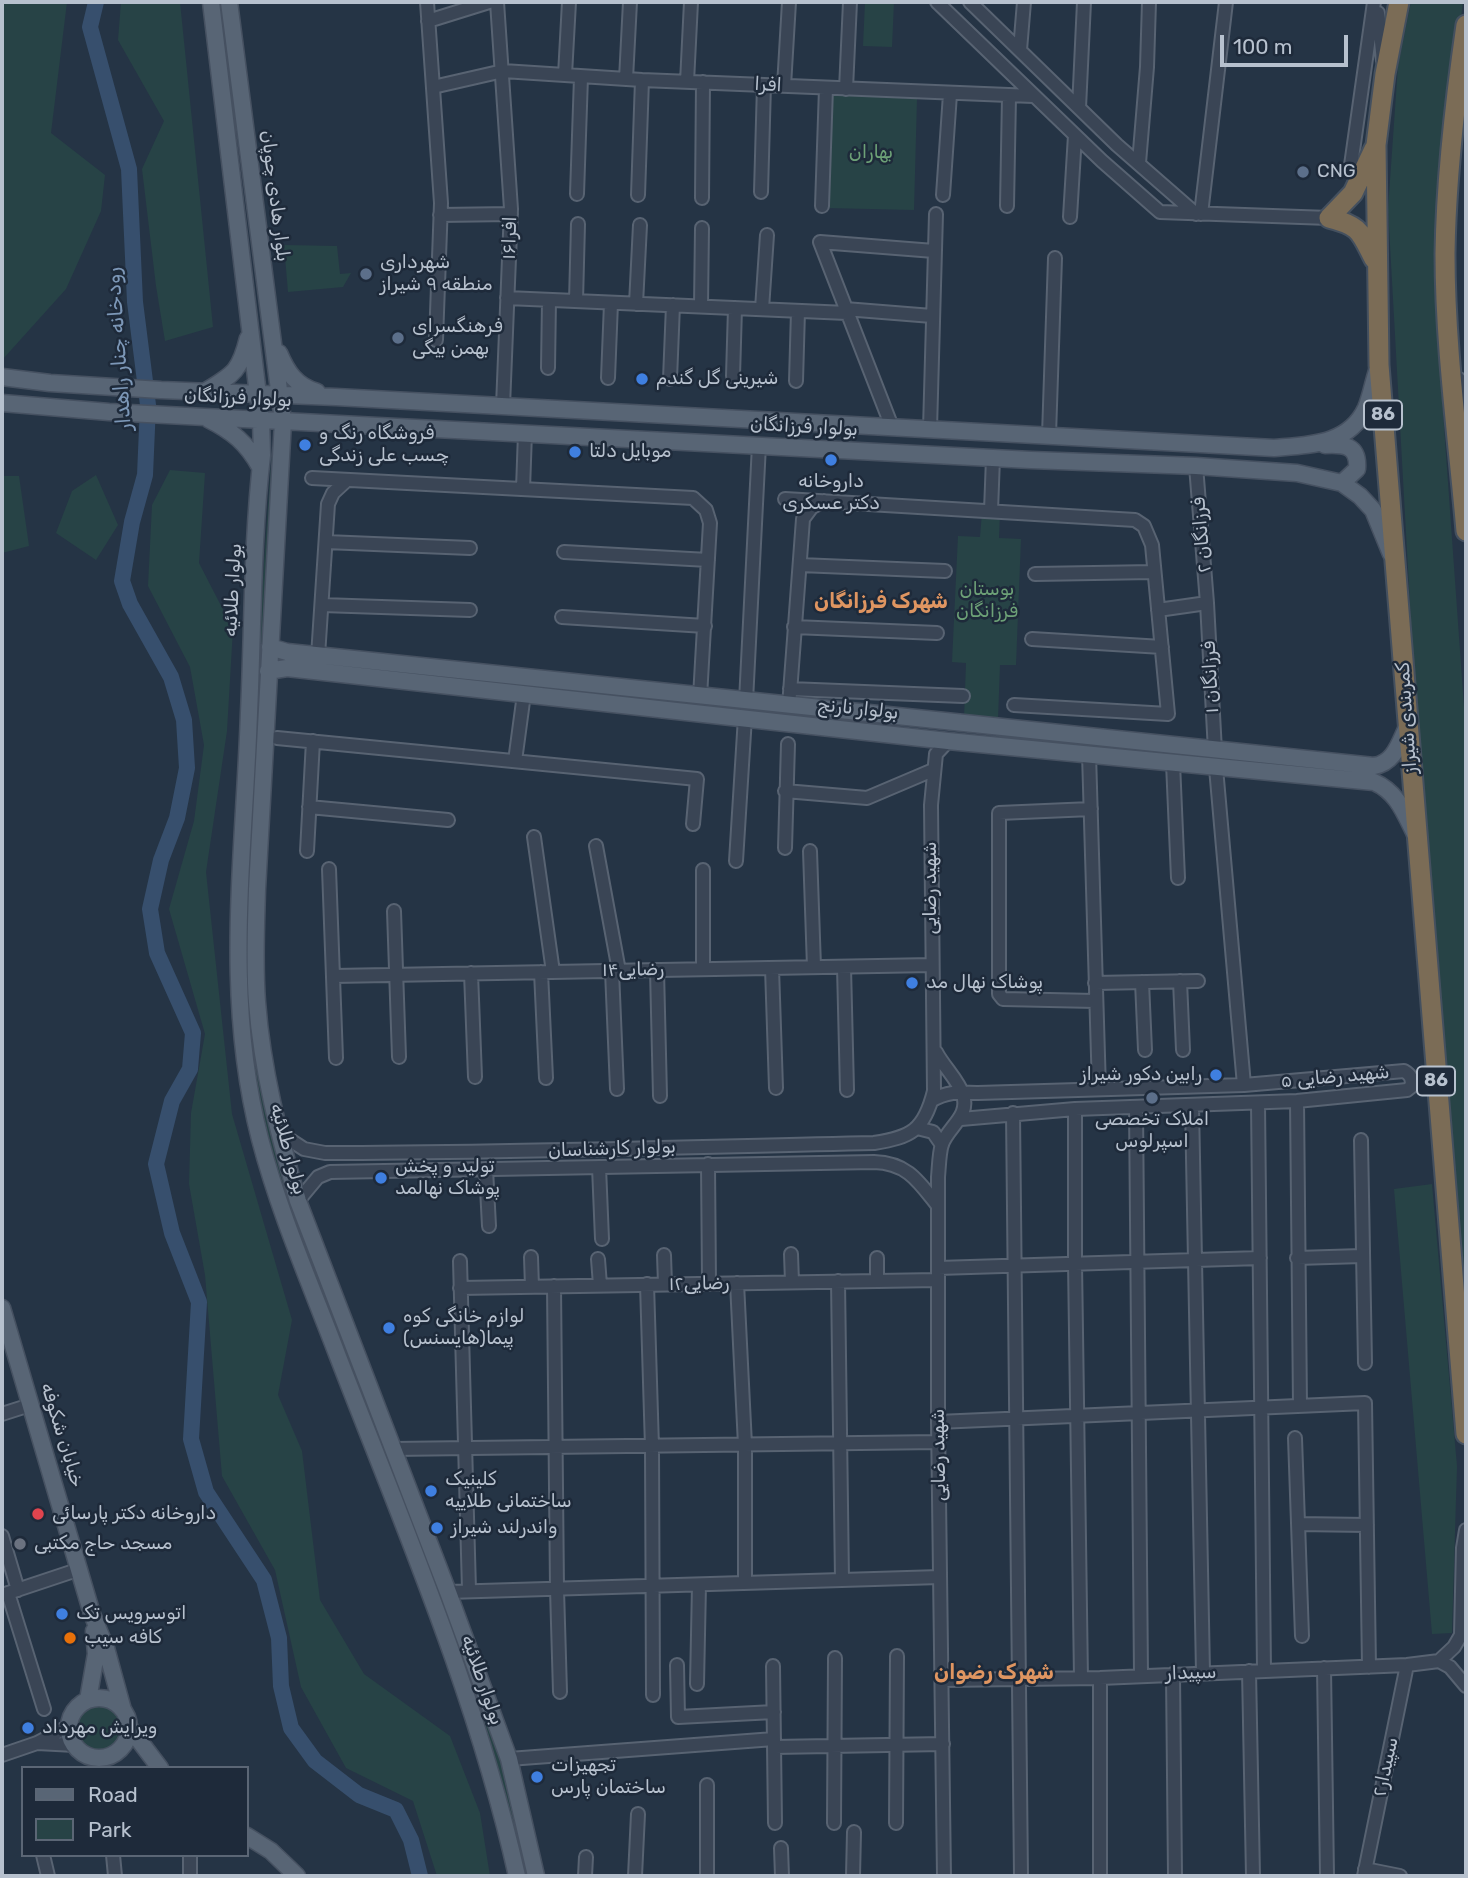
<!DOCTYPE html>
<meta charset="utf-8">
<style>
body{margin:0}
#map{position:relative;width:1468px;height:1878px;overflow:hidden;background:#253445;font-family:Rubik,sans-serif}
canvas{display:block}
.frame{position:absolute;inset:0;border:4px solid #b7c1ce;pointer-events:none}
.legend{position:absolute;left:21px;top:1766px;width:228px;height:91px;box-sizing:border-box;background:#1e2a3a;border:2px solid #5b6675;margin:0;padding:9px 12px;list-style:none;font-size:21px;color:#b7c1ce}
.legend li{display:flex;align-items:center;gap:14px;height:35px}
.legend b{width:35px;border:2px solid #5b6675}
.scale{position:absolute;left:1220px;top:35px;width:128px;height:32px;box-sizing:border-box;border:4px solid #b7c1ce;border-top:0;padding-left:9px;font-size:21px;line-height:24px;white-space:nowrap;color:#b7c1ce;-webkit-text-stroke:5px #1e2a3a;paint-order:stroke}
</style>
<div id="map">
<canvas width="1468" height="1878"></canvas>
<div class="frame"></div>
<ul class="legend">
<li><b style="height:9px;background:#586575"></b>Road</li>
<li><b style="height:19px;background:#274346"></b>Park</li>
</ul>
<div class="scale">100 m</div>
</div>
<script>
const g = document.querySelector('canvas').getContext('2d');
g.lineJoin = 'round';
function paint(path, color) { g.fillStyle = color; g.fill(path, 'evenodd'); }
function trace(path, color, width, dash) { g.strokeStyle = color; g.lineWidth = width; g.lineCap = dash ? 'butt' : 'round'; g.setLineDash(dash || []); g.stroke(path); }
function drawText(font, color, halo, rows, align = 'center') {
  g.font = font + ' Rubik,Vazirmatn,sans-serif'; g.lineWidth = 5; g.setLineDash([]); g.textBaseline = 'middle'; g.strokeStyle = halo; g.fillStyle = color; for (const [text, x, y, turn = 0] of rows) {
    g.save(); g.translate(x, y); g.rotate((+turn || 0) * Math.PI / 180); g.textAlign = isNaN(turn) ? turn : align; if (halo) g.strokeText(text, 0, 0); g.fillText(text, 0, 0); g.restore();
  }
}
paint(new Path2D(`
 M2,2H67L51,133L105,175L101,211L66,289L3,359Z
 M121,2H180L213,327L165,341L156,286L142,169L164,121L118,40Z
 M865,2H894L892,47L863,46Z
 M1411,2H1463L1434,240L1439,356L1466,735V1322L1415,695L1388,209L1398,66Z
 M829,94L917,99L914,210L826,208Z
 M284,245L337,246L340,274L351,273L343,287L288,292Z
 M272,450H274L250,877L248,876L252,733Z
 M170,470L205,473L199,563L233,629L227,731L206,872L232,1114L292,1320L278,1395L302,1451L320,1600L364,1674L450,1736L480,1813L490,1876H437L413,1801L346,1768L301,1687L275,1570L222,1476L205,1275L189,1184L191,1113L205,1034L169,909L194,821L204,745L190,667L148,586L152,505Z
 M96,475L118,525L96,560L56,533L72,491Z
 M2,476H19L29,546L2,553Z
 M982,512L1000,513L999,538L1021,539L1016,665H1000L998,720L964,718L966,663L952,662L958,536L980,537Z
 M245,944L247,948L256,1043L328,1293L495,1740L514,1807L530,1876H522L275,1173L247,1047Z
 M1432,1184L1457,1466L1452,1633L1432,1634L1394,1189Z
 M73 1728a25 25 0 1 1 50 0a25 25 0 1 1-50 0Z`), '#274346');
trace(new Path2D(`
 M96,2L90,27L129,169L135,302L148,405L145,475L132,522L122,581L130,604L171,677L184,720L187,768L177,818L161,860L150,909L157,953L193,1033L190,1069L172,1101L156,1164L172,1233L199,1302L191,1439L206,1492L264,1580L279,1638L281,1686L291,1728L315,1761L359,1795L396,1810L411,1840L420,1876`), '#374f6d', 16);
const minor = new Path2D(`
 M427,2L441,203L436,340
 M497,2L511,209L503,406
 M937,2L1102,161L1160,212L1329,218
 M970,2L1117,145L1196,214
 M1378,13L1383,61
 M428,21L489,2
 M1020,50L1024,2
 M565,75L569,2
 M626,79L630,2
 M687,82L691,2
 M784,86L789,2
 M433,87L503,71L642,80L1033,96
 M846,89L850,2
 M1079,108L1084,2
 M1139,163L1147,67L1149,2
 M1351,165L1374,2
 M761,192L764,85
 M577,194L581,77
 M638,195L642,80
 M943,195L950,94
 M702,198L703,82
 M822,206L826,88
 M1007,206L1009,96
 M1201,214L1226,2
 M440,215L511,214
 M1070,217L1075,135
 M507,298L847,313
 M576,301L578,224
 M636,304L640,225
 M701,306L702,228
 M762,309L767,235
 M845,309L932,316
 M548,368L549,300
 M733,376L735,308
 M608,378L611,303
 M670,379L673,305
 M1459,379L1466,410
 M796,381L798,311
 M892,427L820,242L934,251
 M930,429L936,214
 M1049,435L1055,258
 M1196,466L1207,603L1215,751
 M312,478L693,498L706,510L710,523L700,697
 M523,489L525,433
 M785,499L1135,520L1144,526L1152,545L1168,714L1014,705
 M991,511L993,458
 M326,542L470,548
 M564,552L708,560
 M800,565L945,571
 M1035,574L1153,572
 M322,605L470,610
 M1158,610L1207,603
 M562,617L705,626
 M794,627L937,633
 M1032,639L1162,647
 M318,656L328,504L333,493L347,480
 M790,689L963,696
 M746,701L759,445
 M789,706L803,519L812,507L824,501
 M277,738L697,779L693,824
 M1089,754L1099,1089
 M515,761L524,694
 M1173,763L1178,878
 M1216,768L1244,1085
 M785,791L867,798L933,770
 M309,807L448,820
 M1091,809L999,813V994L1003,999L1095,1001
 M534,837L553,972
 M596,846L619,971
 M785,848L788,744
 M307,851L313,741
 M810,851L814,967
 M736,861L745,717
 M329,869L336,1058
 M394,911L399,1057
 M844,967L847,1090
 M772,968L776,1088
 M703,969V870
 M657,970L660,1096
 M612,971L617,1089
 M541,972L546,1078
 M471,973L475,1077
 M334,976L932,965
 M1180,981L1183,1050
 M1142,982L1145,1050
 M1095,983L1198,981
 M936,1052C943,1066 959,1081 963,1095C970,1116 949,1126 942,1144C939,1154 939,1167 938,1177V1422L944,1876
 M931,1101C947,1091 959,1092 978,1093L1244,1085L1404,1071C1411,1075 1412,1078 1412,1086L1407,1090L1297,1101L1075,1109L961,1119
 M1297,1101L1300,1406
 M1258,1103L1264,1671
 M1192,1106L1203,1672
 M1136,1107L1141,1675
 M1075,1109V1263L1081,1678
 M1013,1113L1021,1876
 M917,1128L933,1132L942,1145
 M278,1132L304,1149L325,1153C508,1153 691,1147 874,1143C911,1137 924,1131 934,1091L931,805L936,754L948,741
 M1361,1140L1365,1363
 M708,1164L709,1283
 M599,1167L602,1239
 M486,1169L489,1226
 M298,1201L318,1177L330,1172L874,1162C908,1163 919,1182 938,1206
 M791,1254L792,1282
 M664,1255L665,1284
 M531,1257L532,1287
 M1297,1258L1362,1256
 M598,1259L600,1285
 M460,1261L469,1590
 M938,1268L1260,1258
 M838,1281L842,1580
 M877,1281V1258
 M737,1283L745,1445V1583
 M647,1284L652,1447L653,1695
 M554,1286L557,1589L560,1692
 M460,1288L937,1280
 M2,1414L30,1405
 M938,1422L1365,1403L1369,1667
 M1295,1438L1302,1636
 M393,1449L938,1442
 M1298,1524L1367,1525
 M2,1536L18,1590
 M448,1592L940,1577
 M8,1593L44,1709
 M2,1595L80,1569
 M1439,1661L1454,1647L1461,1635L1463,1548L1466,1530
 M1439,1661L1450,1667L1466,1686
 M677,1665L678,1717L774,1712
 M773,1666L775,1823
 M1324,1668L1327,1876
 M1249,1671L1253,1876
 M1173,1674L1175,1876
 M1100,1678V1876
 M942,1680L1100,1678L1407,1665L1439,1661
 M697,1684L699,1585
 M37,1743L75,1745
 M774,1747L943,1744
 M2,1755L37,1743L69,1726
 M509,1759L774,1739
 M834,1823L835,1658
 M896,1823L897,1656
 M781,1848L782,1876
 M43,1855L48,1876
 M113,1855L115,1876
 M190,1855V1876
 M1365,1869L1400,1876
 M585,1876L586,1857
 M635,1876L638,1814
 M707,1876V1785
 M853,1876L854,1832
 M1364,1876L1407,1665`);
const major = new Path2D(`
 M211,2L261,420L262,455C252,540 253,628 249,713C244,858 223,995 260,1139C279,1212 310,1283 337,1354C403,1525 477,1696 517,1876
 M229,2L283,421L257,889C256,926 254,964 257,1002C262,1070 279,1135 298,1201L448,1592L509,1759L536,1876
 M279,353C287,372 296,386 317,392
 M2,377L50,383L161,390L336,397L1274,448C1309,445 1349,445 1366,408C1371,396 1373,383 1377,371
 M206,391C234,374 240,371 248,338
 M2,403L109,412L1031,460L1196,466L1297,473L1342,483L1360,496L1373,510L1391,554
 M208,419C232,431 247,443 260,467
 M1325,445C1344,444 1359,445 1357,469L1342,483
 M270,647L287,652L1374,766C1394,763 1399,744 1407,727
 M268,671L287,668L948,741L1374,782C1397,792 1404,812 1415,834
 M2,1308L92,1614L106,1648L123,1710
 M69 1728a30 30 0 1 1 60 0a30 30 0 1 1-60 0Z
 M88,1700L96,1654L94,1631
 M129,1727L160,1768
 M247,1836L271,1851L297,1876`);
const highway = new Path2D(`
 M1399,2L1385,74L1376,145L1379,365L1466,1434
 M1466,25C1455,101 1446,177 1445,254C1445,346 1458,439 1466,531
 M1374,149L1353,193L1329,218C1361,226 1360,232 1374,259`);
trace(minor, '#586372', 16);
trace(major, '#465161', 19);
trace(highway, '#44505f', 23);
trace(minor, '#3a4555', 12);
trace(major, '#586575', 16);
trace(highway, '#7b6c56', 19);
for (const [x, y, r, color] of [
 [1303,172,7,"#5c6f8a"],
 [366,274,7,"#5c6f8a"],
 [398,338,7,"#5c6f8a"],
 [642,379,7,"#3f7fe0"],
 [305,445,7,"#3f7fe0"],
 [575,452,7,"#3f7fe0"],
 [831,460,7,"#3f7fe0"],
 [912,983,7,"#3f7fe0"],
 [1216,1075,7,"#3f7fe0"],
 [1152,1098,7,"#5c6f8a"],
 [381,1178,7,"#3f7fe0"],
 [389,1328,7,"#3f7fe0"],
 [431,1491,7,"#3f7fe0"],
 [38,1514,7,"#e0444e"],
 [437,1528,7,"#3f7fe0"],
 [20,1544,7,"#6b7280"],
 [62,1614,7,"#3f7fe0"],
 [70,1638,7,"#e8710a"],
 [28,1728,7,"#3f7fe0"],
 [537,1777,7,"#3f7fe0"]
]) { const dot = new Path2D(); dot.arc(x, y, r, 0, 2 * Math.PI); g.fillStyle = color; g.fill(dot); trace(dot, '#1e2a3a', 2.5); }
for (const [x, y, w] of [
 [1383,415,38],
 [1436,1081,38]
]) { const box = new Path2D(); box.roundRect(x - w / 2, y - 14.5, w, 29, 5); g.fillStyle = '#1e2a3a'; g.fill(box); trace(box, '#b7c1ce', 2); }
drawText('bold 18px', '#b7c1ce', null, [
 ["86",1383,415],
 ["86",1436,1081]
]);
drawText('19px', '#b7c1ce', '#1e2a3a', [
 ["افرا",768,85,3],
 ["بلوار هادی چوپان",275,196,83],
 ["۱۶افرا",510,238,-88],
 ["بولوار فرزانگان",238,398,3],
 ["بولوار فرزانگان",804,427,3],
 ["فرزانگان ۲",1202,535,-95],
 ["بولوار طلائیه",233,590,-87],
 ["فرزانگان ۱",1211,677,-93],
 ["بولوار نارنج",858,709,6],
 ["کمربندی شیراز",1407,718,-94],
 ["شهید رضایی",931,888,-90],
 ["رضایی۱۴",633,970,-1],
 ["شهید رضایی ۵",1335,1077,-5],
 ["بولوار طلائیه",288,1149,75],
 ["بولوار کارشناسان",612,1149,-2],
 ["رضایی۱۲",699,1284,-1],
 ["خیابان شکوفه",62,1435,73],
 ["شهید رضایی",939,1455,-91],
 ["سپیدار",1191,1673,-2],
 ["بولوار طلائیه",482,1680,71],
 ["سپیدار۲",1386,1767,-78]
]);
drawText('19px', '#6da177', '#1e2a3a', [
 ["بهاران",871,153],
 ["بوستان",987,590],
 ["فرزانگان",987,612]
]);
drawText('19px', '#b7c1ce', '#1e2a3a', [
 ["CNG",1317,172],
 ["شهرداری",380,263],
 ["منطقه ۹ شیراز",380,285],
 ["فرهنگسرای",412,327],
 ["بهمن بیگی",412,349],
 ["شیرینی گل گندم",656,379],
 ["فروشگاه رنگ و",319,434],
 ["چسب علی زندگی",319,456],
 ["موبایل دلتا",589,452],
 ["داروخانه",831,482,"center"],
 ["دکتر عسکری",831,504,"center"],
 ["پوشاک نهال مد",926,983],
 ["رابین دکور شیراز",1202,1075,"right"],
 ["املاک تخصصی",1152,1120,"center"],
 ["اسپرلوس",1152,1142,"center"],
 ["تولید و پخش",395,1167],
 ["پوشاک نهالمد",395,1189],
 ["لوازم خانگی کوه",403,1317],
 ["پیما(هایسنس)",403,1339],
 ["کلینیک",445,1480],
 ["ساختمانی طلاییه",445,1502],
 ["داروخانه دکتر پارسائی",52,1514],
 ["واندرلند شیراز",451,1528],
 ["مسجد حاج مکتبی",34,1544],
 ["اتوسرویس تک",76,1614],
 ["کافه سیب",84,1638],
 ["ویرایش مهرداد",42,1728],
 ["تجهیزات",551,1766],
 ["ساختمان پارس",551,1788]
], 'left');
drawText('italic 21px', '#7c97b7', '#1e2a3a', [
 ["رودخانه چنار راهدار",119,349,-94]
]);
drawText('bold 21px', '#df9561', '#1e2a3a', [
 ["شهرک فرزانگان",881,602],
 ["شهرک رضوان",994,1673]
]);
</script>
